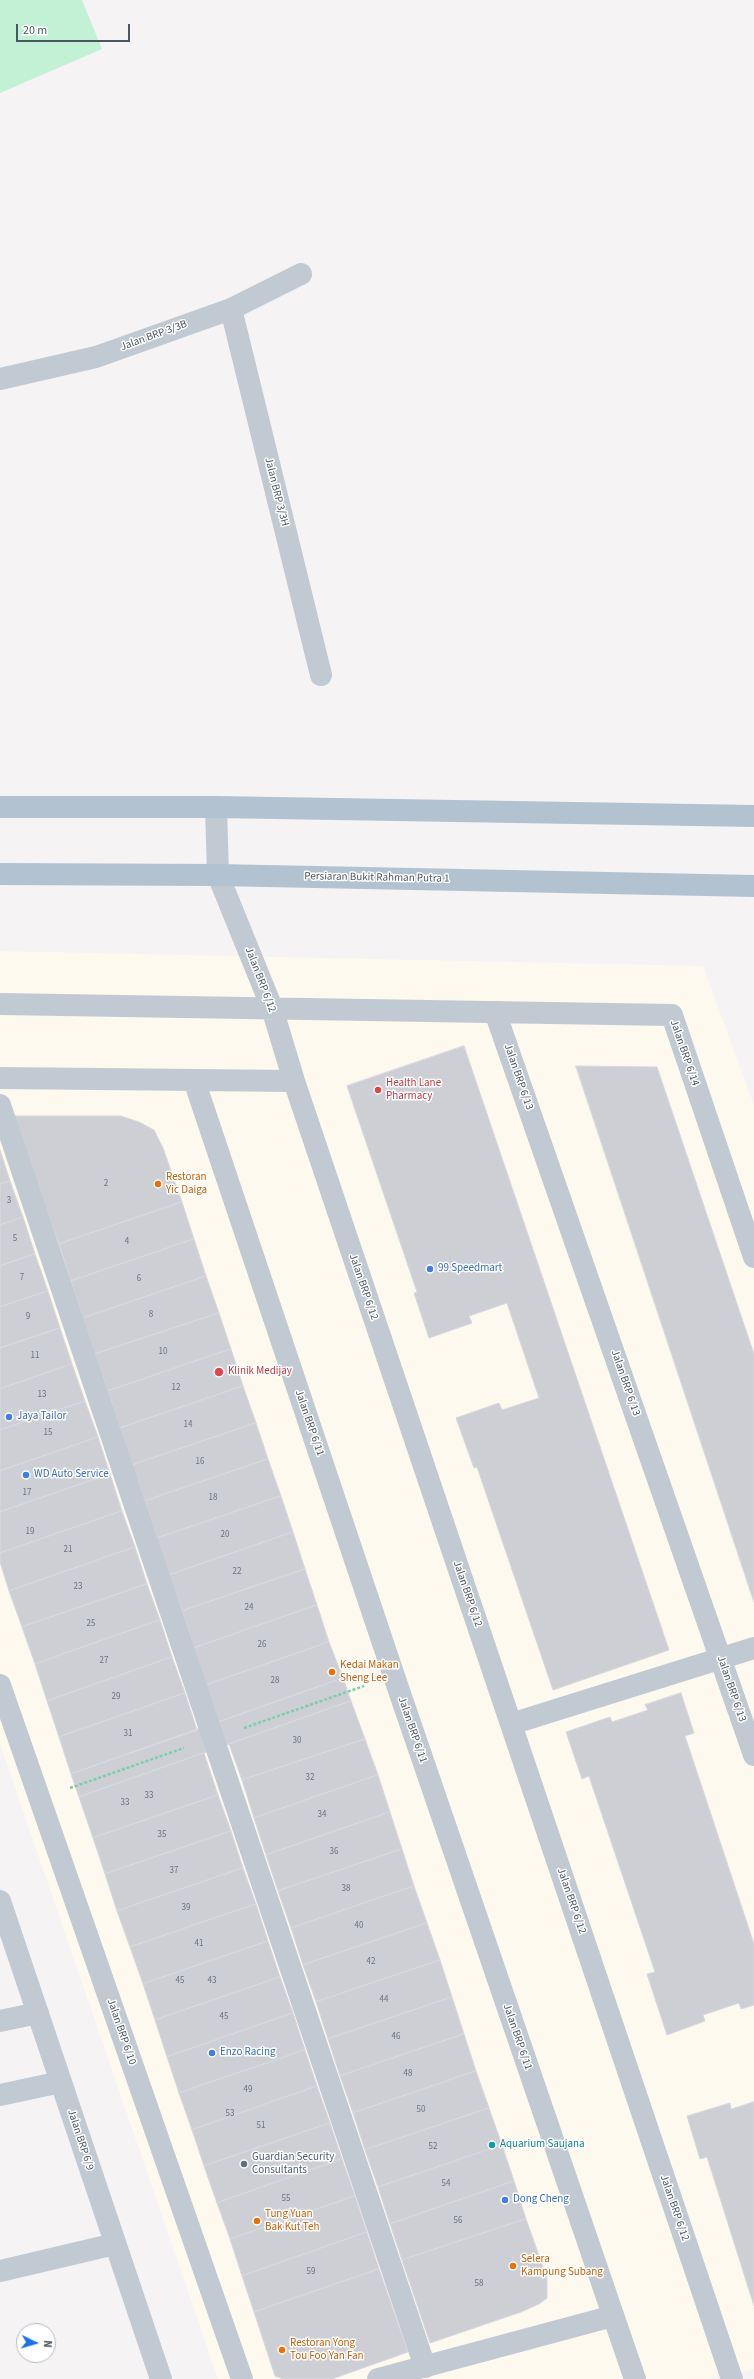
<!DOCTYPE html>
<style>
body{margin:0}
#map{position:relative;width:754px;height:2379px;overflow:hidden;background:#f5f3f3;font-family:"Source Sans 3",sans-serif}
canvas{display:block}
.north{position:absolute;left:16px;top:2323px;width:40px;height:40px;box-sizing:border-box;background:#fff;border:1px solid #b7bbc0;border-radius:50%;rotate:95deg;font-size:11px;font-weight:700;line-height:16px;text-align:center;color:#4a5661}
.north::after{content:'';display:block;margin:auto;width:14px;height:18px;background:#1a73e8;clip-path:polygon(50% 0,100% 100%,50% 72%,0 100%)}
.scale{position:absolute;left:16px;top:24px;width:114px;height:18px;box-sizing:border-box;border:2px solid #4a5661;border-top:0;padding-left:5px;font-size:12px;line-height:14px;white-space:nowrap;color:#4a5661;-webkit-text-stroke:3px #fff;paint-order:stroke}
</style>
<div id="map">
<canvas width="754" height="2379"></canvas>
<div class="north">N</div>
<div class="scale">20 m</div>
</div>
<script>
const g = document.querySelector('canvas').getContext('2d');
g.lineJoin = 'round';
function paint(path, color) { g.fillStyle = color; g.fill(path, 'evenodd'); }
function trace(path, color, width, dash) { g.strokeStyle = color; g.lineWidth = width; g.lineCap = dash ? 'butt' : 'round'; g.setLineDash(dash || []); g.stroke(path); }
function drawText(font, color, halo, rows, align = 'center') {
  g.font = font + ' "Source Sans 3",sans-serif'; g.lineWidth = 3; g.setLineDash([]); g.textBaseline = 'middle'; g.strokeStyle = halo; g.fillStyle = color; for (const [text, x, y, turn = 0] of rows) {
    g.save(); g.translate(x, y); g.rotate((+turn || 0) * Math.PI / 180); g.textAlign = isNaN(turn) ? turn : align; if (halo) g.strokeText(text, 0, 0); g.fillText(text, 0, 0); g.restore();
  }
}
paint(new Path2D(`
 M0,951L703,966L754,1105V2369L706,2379H218L0,1744Z`), '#fdf9ef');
paint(new Path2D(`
 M0,0H82L102,49L0,93Z`), '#c3f1d5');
const building = new Path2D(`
 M464,1046L669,1650L553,1690L477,1467L474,1468L456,1418L499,1403L502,1410L539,1398L507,1303L469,1316L472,1323L429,1338L414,1293L417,1292L347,1086Z
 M576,1066L657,1067L754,1354V1602Z
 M11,1116H121L139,1122L154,1130L163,1148L182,1202L59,1244Z
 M0,1150L10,1181L0,1184Z
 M10,1181L23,1217L0,1225V1184Z
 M182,1202L194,1239L71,1281L59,1244Z
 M23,1217L35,1254L0,1266V1225Z
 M194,1239L206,1276L83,1318L71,1281Z
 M35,1254L48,1291L0,1307V1266Z
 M206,1276L219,1313L95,1354L83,1318Z
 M48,1291L60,1328L0,1348V1307Z
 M219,1313L231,1349L108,1391L95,1354Z
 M60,1328L72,1364L0,1389V1348Z
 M231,1349L243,1386L120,1428L108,1391Z
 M72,1364L85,1401L0,1430V1389Z
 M243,1386L256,1423L132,1465L120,1428Z
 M85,1401L98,1437L0,1471V1430Z
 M256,1423L268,1459L145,1501L132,1465Z
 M98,1437L110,1474L0,1512V1471Z
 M268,1459L281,1496L157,1538L145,1501Z
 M110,1474L122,1511L0,1553V1512Z
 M281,1496L293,1532L169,1575L157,1538Z
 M122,1511L135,1547L9,1591L0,1562V1553Z
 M293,1532L305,1569L182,1611L169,1575Z
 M135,1547L147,1584L22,1627L9,1591Z
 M305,1569L317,1605L194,1648L182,1611Z
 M147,1584L160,1620L35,1664L22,1627Z
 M317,1605L329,1642L206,1685L194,1648Z
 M160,1620L172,1657L47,1701L35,1664Z
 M329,1642L343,1678L219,1722L206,1685Z
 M172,1657L185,1693L59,1737L47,1701Z
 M343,1678L351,1701L79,1797L71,1774Z
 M185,1693L197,1730L71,1774L59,1737Z
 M681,1693L694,1733L685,1736L754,1944V2005L741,2009L739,2003L703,2015L705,2021L667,2035L647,1974L655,1972L589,1776L582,1779L566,1732L610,1717L612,1722L648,1710L645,1705Z
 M351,1701L365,1739L242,1780L229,1744Z
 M365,1739L378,1775L254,1818L242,1780Z
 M204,1753L218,1795L93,1838L79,1797Z
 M378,1775L390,1812L266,1855L254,1818Z
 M218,1795L231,1831L105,1874L93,1838Z
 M390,1812L402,1849L278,1891L266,1855Z
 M231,1831L243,1868L117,1911L105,1874Z
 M402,1849L414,1886L291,1928L278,1891Z
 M243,1868L256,1904L130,1947L117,1911Z
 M414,1886L427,1923L303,1965L291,1928Z
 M256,1904L268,1941L143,1984L130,1947Z
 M427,1923L440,1960L316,2002L303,1965Z
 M268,1941L280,1977L155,2020L143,1984Z
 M440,1960L452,1997L328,2039L316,2002Z
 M280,1977L293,2013L167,2057L155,2020Z
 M452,1997L464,2034L340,2076L328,2039Z
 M293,2013L305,2050L179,2093L167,2057Z
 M464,2034L476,2071L353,2113L340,2076Z
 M305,2050L317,2086L192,2130L179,2093Z
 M476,2071L489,2108L365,2150L353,2113Z
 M317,2086L330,2123L204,2166L192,2130Z
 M754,2102V2306L707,2157L700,2159L687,2116L730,2103L731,2109Z
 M489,2108L502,2145L378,2187L365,2150Z
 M330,2123L342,2159L217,2203L204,2166Z
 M502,2145L514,2181L390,2224L378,2187Z
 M342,2159L355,2196L230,2239L217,2203Z
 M514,2181L526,2219L402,2260L390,2224Z
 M355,2196L367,2232L242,2276L230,2239Z
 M526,2219L547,2278V2298L539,2304L521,2312L430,2343L402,2260Z
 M367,2232L379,2269L254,2312L242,2276Z
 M379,2269L408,2352L332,2379H283L275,2376L254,2312Z`);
paint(building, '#cdcfd5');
trace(building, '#d7d9de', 1);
trace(new Path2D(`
 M244,1728L364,1686
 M70,1788L184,1748`), '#7ad0a6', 2.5, [3, 2]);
trace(new Path2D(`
 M231,309L321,675
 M0,379L96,357L231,309L301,274
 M216,807L218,875L272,1008L294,1081L732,2379
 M0,1004L672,1015L754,1257
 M495,1012L754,1755
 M0,1078L294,1081
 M194,1080L394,1676L635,2379
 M0,1105L425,2367
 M0,1685L242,2379
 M511,1724L754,1648
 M0,1901L161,2379
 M0,2021L38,2013
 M0,2095L61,2082
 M0,2271L115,2244
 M378,2379L613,2316`), '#c1cad2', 22);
trace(new Path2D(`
 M0,807H216L754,816
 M0,874L218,875L754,886`), '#b3c2d1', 22);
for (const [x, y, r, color] of [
 [378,1090,4,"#e0444e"],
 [158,1184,4,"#e8710a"],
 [430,1269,4,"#3f7fe0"],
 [219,1372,5,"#e0444e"],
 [9,1417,4,"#3f7fe0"],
 [26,1475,4,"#3f7fe0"],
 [332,1672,4,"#e8710a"],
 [212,2053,4,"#3f7fe0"],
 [492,2145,4,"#0f9aa8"],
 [244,2164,4,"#5c6f8a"],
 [505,2200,4,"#3f7fe0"],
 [257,2221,4,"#e8710a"],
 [513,2266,4,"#e8710a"],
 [282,2350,4,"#e8710a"]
]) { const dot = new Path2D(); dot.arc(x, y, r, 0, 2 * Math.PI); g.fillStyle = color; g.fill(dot); trace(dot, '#fff', 1.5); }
drawText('9px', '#6b747e', null, [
 ["2",106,1184],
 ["3",9,1201],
 ["5",15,1239],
 ["4",127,1242],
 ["7",22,1278],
 ["6",139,1279],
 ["8",151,1315],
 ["9",28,1317],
 ["10",163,1352],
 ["11",35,1356],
 ["12",176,1388],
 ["13",42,1395],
 ["14",188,1425],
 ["15",48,1433],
 ["16",200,1462],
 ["17",27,1493],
 ["18",213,1498],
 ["19",30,1532],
 ["20",225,1535],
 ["21",68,1550],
 ["22",237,1572],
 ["23",78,1587],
 ["24",249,1608],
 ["25",91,1624],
 ["26",262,1645],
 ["27",104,1661],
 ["28",275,1681],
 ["29",116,1697],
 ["31",128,1734],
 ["30",297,1741],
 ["32",310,1778],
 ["33",149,1796],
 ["33",125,1803],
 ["34",322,1815],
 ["35",162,1835],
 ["36",334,1852],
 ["37",174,1871],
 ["38",346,1889],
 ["39",186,1908],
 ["40",359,1926],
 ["41",199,1944],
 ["42",371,1962],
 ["45",180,1981],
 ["43",212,1981],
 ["44",384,2000],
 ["45",224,2017],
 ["46",396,2037],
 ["48",408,2074],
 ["49",248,2090],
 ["50",421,2110],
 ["53",230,2114],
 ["51",261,2126],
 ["52",433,2147],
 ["54",446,2184],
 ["55",286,2199],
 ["56",458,2221],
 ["59",311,2272],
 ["58",479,2284]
]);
drawText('11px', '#4a5661', '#fff', [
 ["Jalan BRP 3/3B",154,336,-20],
 ["Jalan BRP 3/3H",276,492,76],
 ["Persiaran Bukit Rahman Putra 1",377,878,1],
 ["Jalan BRP 6/12",260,980,69],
 ["Jalan BRP 6/14",684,1053,71],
 ["Jalan BRP 6/13",518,1077,71],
 ["Jalan BRP 6/12",363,1287,71],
 ["Jalan BRP 6/13",625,1383,71],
 ["Jalan BRP 6/11",309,1423,71],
 ["Jalan BRP 6/12",467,1594,71],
 ["Jalan BRP 6/13",731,1689,71],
 ["Jalan BRP 6/11",412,1730,71],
 ["Jalan BRP 6/12",571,1901,71],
 ["Jalan BRP 6/10",121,2032,71],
 ["Jalan BRP 6/11",517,2037,71],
 ["Jalan BRP 6/9",80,2140,72],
 ["Jalan BRP 6/12",674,2208,71]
]);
drawText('11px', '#be3a42', '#fff', [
 ["Health Lane",386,1084],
 ["Pharmacy",386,1097],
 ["Klinik Medijay",228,1372]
], 'left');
drawText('11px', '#c56008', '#fff', [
 ["Restoran",166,1178],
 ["Yic Daiga",166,1191],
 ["Kedai Makan",340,1666],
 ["Sheng Lee",340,1679],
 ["Tung Yuan",265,2215],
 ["Bak Kut Teh",265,2228],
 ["Selera",521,2260],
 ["Kampung Subang",521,2273],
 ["Restoran Yong",290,2344],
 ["Tou Foo Yan Fan",290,2357]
], 'left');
drawText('11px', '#366cbe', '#fff', [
 ["99 Speedmart",438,1269],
 ["Jaya Tailor",17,1417],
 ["WD Auto Service",34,1475],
 ["Enzo Racing",220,2053],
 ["Dong Cheng",513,2200]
], 'left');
drawText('11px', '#0d838f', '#fff', [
 ["Aquarium Saujana",500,2145]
], 'left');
drawText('11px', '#4e5e75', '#fff', [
 ["Guardian Security",252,2158],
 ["Consultants",252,2171]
], 'left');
</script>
